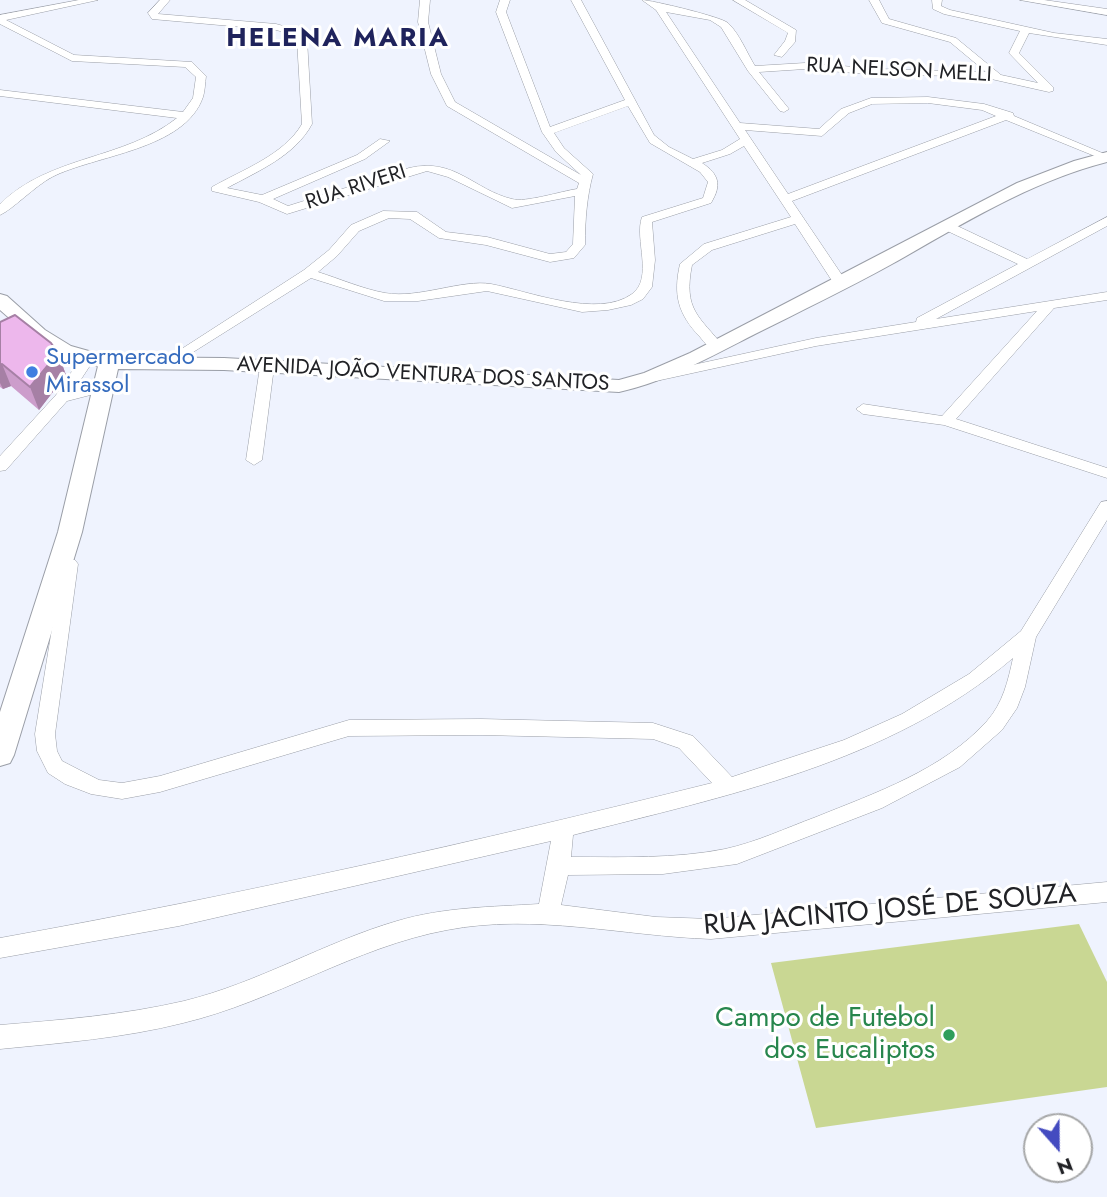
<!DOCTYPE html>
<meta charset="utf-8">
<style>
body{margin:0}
#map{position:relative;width:1107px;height:1197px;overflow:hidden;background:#eff3fe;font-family:Jost,sans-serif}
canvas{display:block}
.north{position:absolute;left:1023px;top:1113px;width:70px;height:70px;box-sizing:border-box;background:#fff;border:2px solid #a6a7a8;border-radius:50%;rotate:159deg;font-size:19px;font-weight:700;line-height:28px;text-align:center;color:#212226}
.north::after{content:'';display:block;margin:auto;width:24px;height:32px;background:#444bc0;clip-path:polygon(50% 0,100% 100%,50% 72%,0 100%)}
</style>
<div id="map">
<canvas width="1107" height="1197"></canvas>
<div class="north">N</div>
</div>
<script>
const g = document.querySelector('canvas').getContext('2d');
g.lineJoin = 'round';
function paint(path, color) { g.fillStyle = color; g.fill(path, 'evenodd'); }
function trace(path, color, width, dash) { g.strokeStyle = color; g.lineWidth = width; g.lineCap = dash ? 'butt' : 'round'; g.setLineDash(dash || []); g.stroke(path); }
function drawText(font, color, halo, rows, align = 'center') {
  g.font = font + ' Jost,sans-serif'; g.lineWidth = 6; g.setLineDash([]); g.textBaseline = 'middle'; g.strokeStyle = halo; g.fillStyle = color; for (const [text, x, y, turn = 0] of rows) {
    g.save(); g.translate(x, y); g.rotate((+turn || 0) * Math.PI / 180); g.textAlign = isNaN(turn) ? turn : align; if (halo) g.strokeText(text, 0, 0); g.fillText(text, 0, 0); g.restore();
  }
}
paint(new Path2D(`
 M1079,924L1107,982V1087L816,1128L771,963Z`), '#c9d793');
const street = new Path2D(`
 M79,0H98L6,20L74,55L192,62L206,76C205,83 205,91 203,97C185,150 95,155 52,177C35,186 12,210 0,215V204C50,155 124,160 177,118L0,96V90L183,112L193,98L196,77L185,67L72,61L0,24V15Z
 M160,0H170L158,14L276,24L298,30L307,40L312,124C295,156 258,171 227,188L262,195L357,155L380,139L390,141L365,159L273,199L288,206L409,168C455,157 474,190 512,199C525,203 562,191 577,189L579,183L447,106L431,74L418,22L420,0H430L428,22L441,74L455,102L581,175L556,152L542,132L496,12L500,0H510L506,12L550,127L625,100L571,0H581L654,135L669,147L693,159L722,150L740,139L656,10L642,0C651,0 722,17 728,23C739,33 747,53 755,66L805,63L879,69L986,72L950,42L882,23L869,0H879L889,19L956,38L1001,75L1038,83L1009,53L1020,31L944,14L933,9L932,0H942L941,6L950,10L1054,33L1107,39V45L1029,33L1019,53L1053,87V91L1049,92L978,76L879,75L805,69L759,72L789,109L784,112L780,111L748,71L721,27L710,20L666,12L740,123L819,129L841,109L871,98L928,97L984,104L1013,113L1014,116L1107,155V161L1006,120L792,201L848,284L841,288L836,287L795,224L712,250L692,265C683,310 699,316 724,347L717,351C709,349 705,343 700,337C678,314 673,295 680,264L704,244L791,217L744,146L730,154L702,163C719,174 722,185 711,203L652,222L655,260L652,287L643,299L631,305L608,310L582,312L487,291L418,301H384L311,278L171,366L166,365V359L304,270L329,250L351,225L383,211L417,212L446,232L487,237L550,254L566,252L573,244L575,196L512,208L448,177L427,171L287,214L259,202L212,191V187C242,170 284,155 302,124L297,40L292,34L276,30L152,19L148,13ZM928,103L982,110L996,116L788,194L745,130L822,136L849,113L872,104ZM628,106L650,143L700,172L708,182L703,198L642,217C634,239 654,278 632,294C598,319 528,291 491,284C462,279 419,299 385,293C363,289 340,279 318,272L337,256L359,231L389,218L410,219L439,238L486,245L550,262L574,258L585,245C585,219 587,196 593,174L564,148L554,133Z
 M733,0H745L796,30L795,42L782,57L774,55L785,41L788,33Z
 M1020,0H1044L1107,9V15Z
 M1107,217V226L936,319L1107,292V300L1054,308L956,419L1107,468V478L944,425L863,414L856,409L863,404L942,416L1037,311L816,346L656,381L649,377L656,373L816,338L916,322L917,318L1018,264L943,229V223H951L1027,259Z
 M88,354L95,358L74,390L106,385V391L67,401L6,470L0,471V456L56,395L83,355Z
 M267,363L274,367L262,460L254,465L246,460L260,367Z
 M1107,501V520L1036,637L1025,687L1017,708L1002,730L960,767L882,808L737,864L663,874L568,875L561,905L656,917L711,919L1107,882V902L711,939C623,936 535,913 447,930C355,947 275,1001 183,1023C124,1038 61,1043 0,1049V1025C61,1020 124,1015 184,1001C258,983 325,942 397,921C444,907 492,907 539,904L551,841L179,926L0,958V938C239,895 476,842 712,783L679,748L653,739L481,735L349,736L160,792L122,799L91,794L65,784L48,773L37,751L35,734L63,560H75L78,564L55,734L57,751L62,761L99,780L122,783L160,776L349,720L481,719L653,723L693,736L732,777L844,740L902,714L969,674L1021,631L1101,502ZM1013,658C1008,681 1003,703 987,721C943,770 875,793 816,817C786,828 757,842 725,849C675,859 622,857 571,857L573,835C725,796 890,763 1013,658Z`);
const secondary = new Path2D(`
 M1107,152V162C1029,182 961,225 892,264C847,289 801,311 755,334C710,357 668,381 619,392L224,370L118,369L82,532L14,755L10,763L0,766V712L58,532L98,366C52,353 36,342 0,310V294L7,296L45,330L71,346L110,357L224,358L619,380L644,373L690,353L1017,183L1074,161Z`);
trace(street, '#9a9ea7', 1);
trace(secondary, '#9a9ea7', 2);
paint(street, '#fff');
paint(secondary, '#fff');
paint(new Path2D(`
 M0,322L58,353L66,375L39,410L11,386L3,389L0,387Z`), '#cc9dcb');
paint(new Path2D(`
 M58,353L66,375L39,410L30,387Z
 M2,364L11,386L3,389L0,383V365Z`), '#a680a5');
const building = new Path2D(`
 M15,315L51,343L58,353L30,387L2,364L0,365V322Z`);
paint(building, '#edb7ec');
trace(building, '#a680a5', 2);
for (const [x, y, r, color] of [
 [32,372,7,"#3f7fe0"],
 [949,1035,7,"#2e9e5b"]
]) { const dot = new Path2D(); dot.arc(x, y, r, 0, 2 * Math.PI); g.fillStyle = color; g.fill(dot); trace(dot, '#fff', 2.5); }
drawText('21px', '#212226', '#fff', [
 ["RUA NELSON MELLI",899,71,3],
 ["RUA RIVERI",356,188,-18],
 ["AVENIDA JOÃO VENTURA DOS SANTOS",423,375,3]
]);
drawText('24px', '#366cbe', '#fff', [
 ["Supermercado",46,358],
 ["Mirassol",46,386]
], 'left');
g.letterSpacing = '2px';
drawText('bold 26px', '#1f235c', '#fff', [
 ["HELENA MARIA",338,40]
]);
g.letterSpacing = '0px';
drawText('28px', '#212226', '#fff', [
 ["RUA JACINTO JOSÉ DE SOUZA",890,911,-5]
]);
drawText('28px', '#27864d', '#fff', [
 ["Campo de Futebol",935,1019],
 ["dos Eucaliptos",935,1051]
], 'right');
</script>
